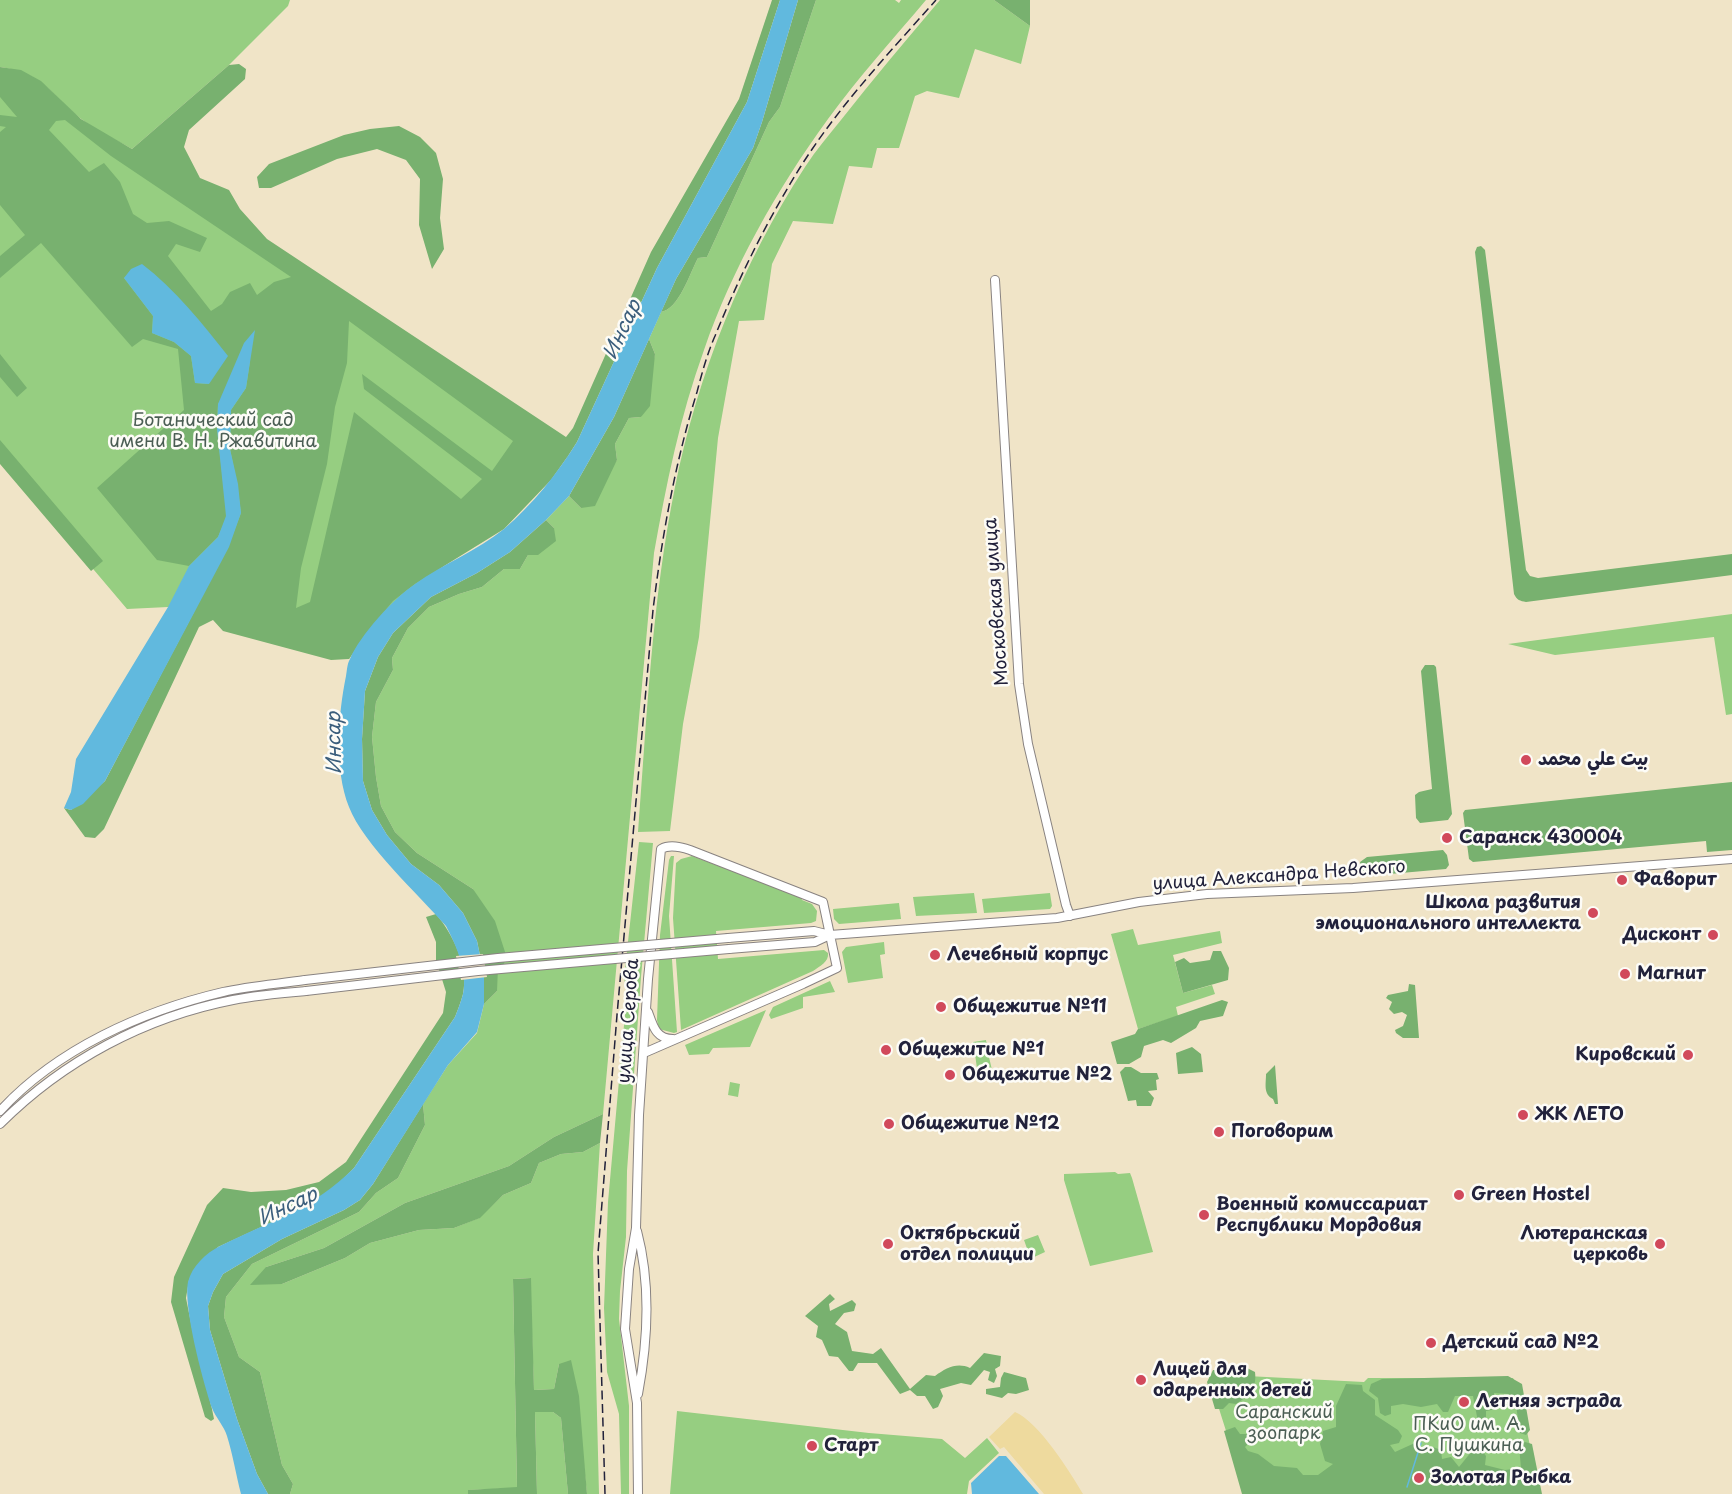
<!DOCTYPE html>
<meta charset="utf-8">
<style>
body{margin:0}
canvas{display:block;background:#f0e4c7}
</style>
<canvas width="1732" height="1494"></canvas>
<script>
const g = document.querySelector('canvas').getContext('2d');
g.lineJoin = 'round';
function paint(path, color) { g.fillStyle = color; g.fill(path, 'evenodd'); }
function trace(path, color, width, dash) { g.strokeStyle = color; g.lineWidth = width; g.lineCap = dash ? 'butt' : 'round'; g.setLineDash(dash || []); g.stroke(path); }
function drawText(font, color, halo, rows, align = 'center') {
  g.font = font + ' "Playpen Sans","Playpen Sans Arabic",sans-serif'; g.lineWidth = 5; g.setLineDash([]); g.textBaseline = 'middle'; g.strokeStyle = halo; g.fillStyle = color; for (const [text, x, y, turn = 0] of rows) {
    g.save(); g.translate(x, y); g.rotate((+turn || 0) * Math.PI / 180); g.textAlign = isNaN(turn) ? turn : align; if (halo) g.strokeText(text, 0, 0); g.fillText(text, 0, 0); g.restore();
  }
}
paint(new Path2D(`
 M0,0H290L288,6L229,65L132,149C115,139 95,130 80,118C49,93 44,73 0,67Z
 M816,0H895L899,3L901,0H926C893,39 858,78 828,119C777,189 732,269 704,350C680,416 666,485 654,553L603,1114L554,1137L509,1166L405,1203L324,1248L266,1267L282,1284L345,1258L370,1243L419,1230L454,1228L479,1218L503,1195L531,1183L539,1163L561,1154L583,1152L600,1143L593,1254L599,1494H587L583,1456L559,1364L554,1389L534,1390L530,1278L513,1279L517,1488L468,1490V1494H290L293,1484L282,1465L260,1372L239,1357L224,1317L226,1297L252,1264L359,1212L376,1193L398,1178L425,1125L423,1104L448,1065L477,1033L484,1004L497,991L473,889L417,853L395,832L381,806L376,777L372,737L376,702L393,670L392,658L408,628L429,607L459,594L482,587L504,569H520L528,555L554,528L546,520L569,496L581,508L617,460L615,444L629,418L641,417L655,354L649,339L661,312C679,309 690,273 698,258L707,257L769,122L780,107Z
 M940,0H994L1030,26L1021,64L975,49L959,98L927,91L915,96L899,148H877L872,168L849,166L833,224L793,221L772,264L764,320L739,321L718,438L699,637L683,724L670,831L638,832C647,717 652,600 675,487C698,373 742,264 805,167C816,150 829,135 841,120C873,79 907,39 940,0Z
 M0,70L568,456L366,634L349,659L209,615L168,607L127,609L0,459Z
 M1732,614V714L1726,715L1714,637L1555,655L1508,644Z
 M639,842L653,843L641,977L627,1171L626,1237L620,1291L619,1319L629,1406V1494H621L619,1414L607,1372L604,1308L608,1202L627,992L624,978Z
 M671,856H674L669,916L677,1032L674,1033L659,1029L657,1020L660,935L669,860Z
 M692,856L801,897L802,900L812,904L817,911L816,921L811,923L716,931L718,959L824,950L828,953C829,962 820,966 813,971L681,1030L673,918L676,863L681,859Z
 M974,893L977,913L916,916L913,897Z
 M1050,893L1052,906L1050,909L984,913L982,899Z
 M899,903L901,919L839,924L834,919L833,909Z
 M1133,929L1138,945L1220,931L1222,943L1173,955L1183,993L1212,985L1215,994L1176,1007L1178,1016L1138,1029L1111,934Z
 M884,942L885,954L880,955L883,978L848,983L842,952L846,947Z
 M830,981L835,992L803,997V1008L771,1019L769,1015L773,1007Z
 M766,1010L750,1047L713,1048L709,1054L689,1055L685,1045Z
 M986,1040L988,1052L974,1053L973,1042Z
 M988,1053L993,1074L978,1076L975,1054Z
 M730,1082L740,1084L738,1097L728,1095Z
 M1115,1172L1118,1174L1130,1173L1132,1178L1153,1252L1090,1266L1064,1180V1174Z
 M1038,1235L1045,1252L1032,1258L1030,1257L1024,1240Z
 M1208,1374L1364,1382L1368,1378H1513L1518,1388L1540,1494H1246Z
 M677,1411L869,1433L942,1439L965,1458L987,1438L999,1453L969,1481L967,1494H670Z
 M535,1412H553L561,1418L568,1494H537Z`), '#96ce81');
paint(new Path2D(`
 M772,0H780L747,102L657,268L577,442L568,456L551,480L504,529L415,584L393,601L366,634L349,659L331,660L223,631L213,620L199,627L104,829L95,838L85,837L64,808L71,810L105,781L228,547L241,513L237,484L230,449L231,410L246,388L250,361L218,404L217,429L227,516L218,537L189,566L157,560L97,488L184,410L178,349L143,339L132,347L41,243L0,278V256L25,235L0,205V132L6,127L0,126V115L17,117L0,97V67L21,70L41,81L81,119L132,149L229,65L239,64L246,69L245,79L189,130L184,147L200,178L229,190L240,209L267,239L566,437L573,428L651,252L739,99ZM65,120L111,156L291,277L274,282L257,295L250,283L230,292L222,304L211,311L168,256L176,244L200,252L207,238L169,221L147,223L133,214L120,182L104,163L89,172L49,130L56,121ZM141,265L151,272L182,303L209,384L195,383L191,356L174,342L152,333L153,316L124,278ZM349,321L513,441L492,471L362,374L364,389L482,479L461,499L354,412L310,602L296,608L301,568L327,464L335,407L347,363Z
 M798,0H816L780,107L769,122L707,257L698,258C690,273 679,309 661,312L676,279L753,148L762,122Z
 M994,0H1030V26Z
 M399,126L420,137L436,153L443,179L440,218L444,249L432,269L419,225L420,179L406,160L377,149L337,159L271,188H259L257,177L269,164L344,135L370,129Z
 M1481,246L1485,250L1526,570L1530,576L1538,578L1732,554V575L1526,602C1520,601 1517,600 1514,594L1475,252L1477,247Z
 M649,339L655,354L650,406L641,417L629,418L615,444L617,460L595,506L581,508L569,496L614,417Z
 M0,354L27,388L17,397L0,377Z
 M0,440L103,561L91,571L0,464Z
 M546,520L554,528L556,541L538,555H528L520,569H504L482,587L459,594L429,607L408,628L392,658L393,670L376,702L372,737L376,777L381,806L395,832L417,853L473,889L495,921L506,955L504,964L498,968L497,991L484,1004V975L477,941L463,913L439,885L411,864L387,835L372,810L363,781L362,739L365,691L378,657L393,633L431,597L477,573L510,552Z
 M1425,665H1434L1436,667L1452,814L1448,820L1420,823L1416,818L1415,795L1419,792L1432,789L1421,671Z
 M1732,782V850L1707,852L1706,841L1473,862L1469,859L1463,813L1465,810Z
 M1443,850L1447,855L1449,865L1446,869L1367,876L1362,871L1360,862L1367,857Z
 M436,914C453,934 469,967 463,994C461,1002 458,1009 455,1017L354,1168L337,1185L309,1205L218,1247L189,1280L186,1298L194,1338L212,1409L214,1419L211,1421L205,1417L171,1302L174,1277L207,1205L223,1188L251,1192L286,1190L319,1182L346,1162L443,1013L446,992L436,960V942L426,917Z
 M1213,951H1221L1229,968L1228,980L1183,993L1175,962L1184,958L1190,963L1210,960Z
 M1409,984L1415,985L1419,1038H1403L1396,1033L1395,1030L1403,1026L1407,1015L1402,1012L1394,1014L1389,1009L1392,1002L1386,998L1388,995L1408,991Z
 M1222,1000L1228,1002L1223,1016L1200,1021L1196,1028L1171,1043L1163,1040L1144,1046L1141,1057L1129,1064H1117L1111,1042L1135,1034L1138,1029Z
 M1192,1047L1201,1054L1203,1072L1178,1074L1176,1053Z
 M1275,1065L1278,1104H1275L1273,1099C1263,1094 1266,1084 1266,1074Z
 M1125,1067H1131L1141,1073H1157L1159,1079L1156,1080L1157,1090L1148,1091L1154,1098L1151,1106H1137L1136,1100L1128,1101L1120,1072Z
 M423,1104L425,1125L398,1178L376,1193L359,1212L252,1264L226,1297L224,1317L239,1357L260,1372L282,1465L293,1484L290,1494H268L257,1474L237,1419L210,1330L208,1306L213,1292L223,1274L282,1239L344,1210L360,1200L373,1184Z
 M603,1114L600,1143L583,1152L561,1154L539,1163L531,1183L503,1195L480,1218L454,1228L419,1230L370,1243L345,1258L282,1284L250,1285L266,1267L324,1248L405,1203L509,1166L554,1137Z
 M531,1278L534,1390L554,1389L559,1364L571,1360L579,1396L587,1494H568L561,1418L553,1412H535L537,1494H468V1490L517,1487L513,1279Z
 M830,1294L835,1299L829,1304L830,1311L852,1300L856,1304L854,1311L844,1313L835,1324L847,1332L852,1351L873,1354L881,1348L910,1389L926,1375L935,1376C946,1368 957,1362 970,1368L984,1353L1001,1356L1000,1366L995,1369L997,1376L994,1383L988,1380L990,1372L984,1370L971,1385L961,1383L940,1389L943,1396L938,1407L933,1409L925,1396H917L910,1390L900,1394L877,1363H858L853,1371H849L838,1357L829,1356L822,1340L816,1337L818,1326L805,1316Z
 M1247,1368L1255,1372C1257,1388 1250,1395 1236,1404L1229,1403L1223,1409H1215L1207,1382L1213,1370L1240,1371Z
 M1004,1372L1026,1378L1029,1390L1016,1394L1008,1393L1002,1398L986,1394V1389L1000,1387L1001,1378Z
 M1508,1376L1522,1384L1530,1430L1526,1435L1520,1433L1516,1405L1509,1394L1494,1393L1496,1409L1486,1411V1425L1479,1427L1473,1396H1455L1448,1412H1443L1437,1404L1421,1407L1403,1404L1391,1406V1414L1385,1416L1380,1413L1378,1398L1369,1391L1371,1384L1382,1379Z
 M1346,1384L1362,1385L1363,1391L1375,1400V1415L1398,1430L1402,1436L1399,1443L1390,1445L1395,1452L1417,1442L1423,1450L1433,1447L1441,1450L1442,1459L1451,1457L1459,1467L1472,1451L1481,1449L1486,1456L1485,1465L1505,1470L1521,1468L1519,1446L1525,1442L1532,1444L1542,1494H1242L1224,1431L1235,1427L1240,1434H1250L1253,1439L1245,1447L1248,1451L1258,1454L1274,1466L1297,1468L1303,1475H1318L1333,1464L1325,1461L1320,1444L1323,1431L1336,1427V1406Z`), '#78b16f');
paint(new Path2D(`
 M1015,1412C1039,1422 1070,1472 1083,1494H1044L1004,1447L1000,1449L989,1437Z`), '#eeda9e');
paint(new Path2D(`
 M780,0H798L762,122L753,148L676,279L614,417L569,496L546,520L510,552L477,573L431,597L393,633L378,657L365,691L362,739L363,781L372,810L387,835L411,864L439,885L463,913L477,941L484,975V1004L477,1032L448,1065L373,1184L360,1200L344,1210L282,1239L223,1274L213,1292L208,1306L210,1330L237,1419L257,1474L268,1494H241C236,1475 233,1455 227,1436C224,1426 216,1418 212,1408C203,1382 183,1307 188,1282C192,1266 206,1253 220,1246C270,1221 313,1209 354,1168L455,1017C458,1009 461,1002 463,994C468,972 456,945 446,926C419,895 363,844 349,807C334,769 338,715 346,676C347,671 347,664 350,659C360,635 394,598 415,584C443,564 477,551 504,529C533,504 557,474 577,442L657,268L747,102Z
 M142,264C175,289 203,324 228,356L209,384L195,383L191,356L174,342L152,333L153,316L124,278L131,269Z
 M255,330L246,388L231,410L230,449L238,484L241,513L229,547L105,781L83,804L71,810L64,808L71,792L76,759L168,607L189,566L218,537L226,516L217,429L218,404L244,343Z
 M999,1456H1006L1039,1494H972L971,1483Z`), '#61b9de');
paint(new Path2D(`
 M483,954L487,977L461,980L456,956Z`), '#f0e4c7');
trace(new Path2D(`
 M1407,1487L1421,1443`), '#61b9de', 1.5);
const secondary = new Path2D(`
 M995,280L1019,684L1028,744L1066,905L1070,916
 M728,938L814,931L830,935L1057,918L1139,902L1207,894L1353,888L1732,859
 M729,949L815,942L830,935
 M648,1012C653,1026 656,1039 673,1039
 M0,1111C57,1049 142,1011 223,992C250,986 278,984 305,980
 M0,1124C63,1061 145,1017 233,1000C257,995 282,993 306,991
 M637,1231C651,1284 648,1341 638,1394
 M638,1494L637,1403L625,1329L629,1269L636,1228L639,1115L648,979L661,849C670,844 681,847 690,850L823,902L837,968L803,984L644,1053`);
trace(secondary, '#898381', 10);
trace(secondary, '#fff', 8);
trace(new Path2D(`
 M605,1494L598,1253L617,1015L653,610C662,536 675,463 697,392C702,373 707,354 715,336C739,277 768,219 801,166C839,106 889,53 936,0`), '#22223b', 1.5, [9, 4.5]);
const secondaryBridge = new Path2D(`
 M305,980L498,958L728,938
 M306,991L478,971L729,949`);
trace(secondaryBridge, '#898381', 10, []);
trace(secondaryBridge, '#fff', 8);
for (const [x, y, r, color] of [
 [1526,760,6,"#d1495b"],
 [1447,838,6,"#d1495b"],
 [1622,880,6,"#d1495b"],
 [1593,913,6,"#d1495b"],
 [1713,935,6,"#d1495b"],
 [935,955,6,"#d1495b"],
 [1625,974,6,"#d1495b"],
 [941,1007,6,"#d1495b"],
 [886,1050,6,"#d1495b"],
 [1688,1055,6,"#d1495b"],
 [950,1075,6,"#d1495b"],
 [1523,1115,6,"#d1495b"],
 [889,1124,6,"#d1495b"],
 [1219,1132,6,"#d1495b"],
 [1459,1195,6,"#d1495b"],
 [1204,1215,6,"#d1495b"],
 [888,1244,6,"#d1495b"],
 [1660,1244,6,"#d1495b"],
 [1431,1343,6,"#d1495b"],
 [1141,1380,6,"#d1495b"],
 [1464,1402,6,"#d1495b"],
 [812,1446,6,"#d1495b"],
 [1419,1478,6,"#d1495b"]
]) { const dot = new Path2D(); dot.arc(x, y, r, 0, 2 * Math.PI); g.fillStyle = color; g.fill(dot); trace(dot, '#fdfcf7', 2); }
drawText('18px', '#4b5e54', '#fdfcf7', [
 ["Ботанический сад",213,421],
 ["имени В. Н. Ржавитина",213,442],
 ["Саранский",1284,1413],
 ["зоопарк",1284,1434],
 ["ПКиО им. А.",1469,1425],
 ["С. Пушкина",1469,1446]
]);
drawText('18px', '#22223b', '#fdfcf7', [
 ["Московская улица",997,602,-94],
 ["улица Александра Невского",1279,876,-4],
 ["улица Серова",629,1021,-86]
]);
drawText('bold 18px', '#22223b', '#fdfcf7', [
 ["بيت علي محمد",1538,760],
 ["Саранск 430004",1459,838],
 ["Фаворит",1634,880],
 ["Школа развития",1581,903,"right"],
 ["эмоционального интеллекта",1581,924,"right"],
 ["Дисконт",1701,935,"right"],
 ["Лечебный корпус",947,955],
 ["Магнит",1637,974],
 ["Общежитие №11",953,1007],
 ["Общежитие №1",898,1050],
 ["Кировский",1676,1055,"right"],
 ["Общежитие №2",962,1075],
 ["ЖК ЛЕТО",1535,1115],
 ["Общежитие №12",901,1124],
 ["Поговорим",1231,1132],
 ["Green Hostel",1471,1195],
 ["Военный комиссариат",1216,1205],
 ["Республики Мордовия",1216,1226],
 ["Октябрьский",900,1234],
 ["отдел полиции",900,1255],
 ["Лютеранская",1648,1234,"right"],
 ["церковь",1648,1255,"right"],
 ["Детский сад №2",1443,1343],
 ["Лицей для",1153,1370],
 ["одаренных детей",1153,1391],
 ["Летняя эстрада",1476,1402],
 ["Старт",824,1446],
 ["Золотая Рыбка",1431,1478]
], 'left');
drawText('italic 20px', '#3b5e7c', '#fdfcf7', [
 ["Инсар",623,330,-65],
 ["Инсар",335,743,-91],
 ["Инсар",288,1207,-25]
]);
</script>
